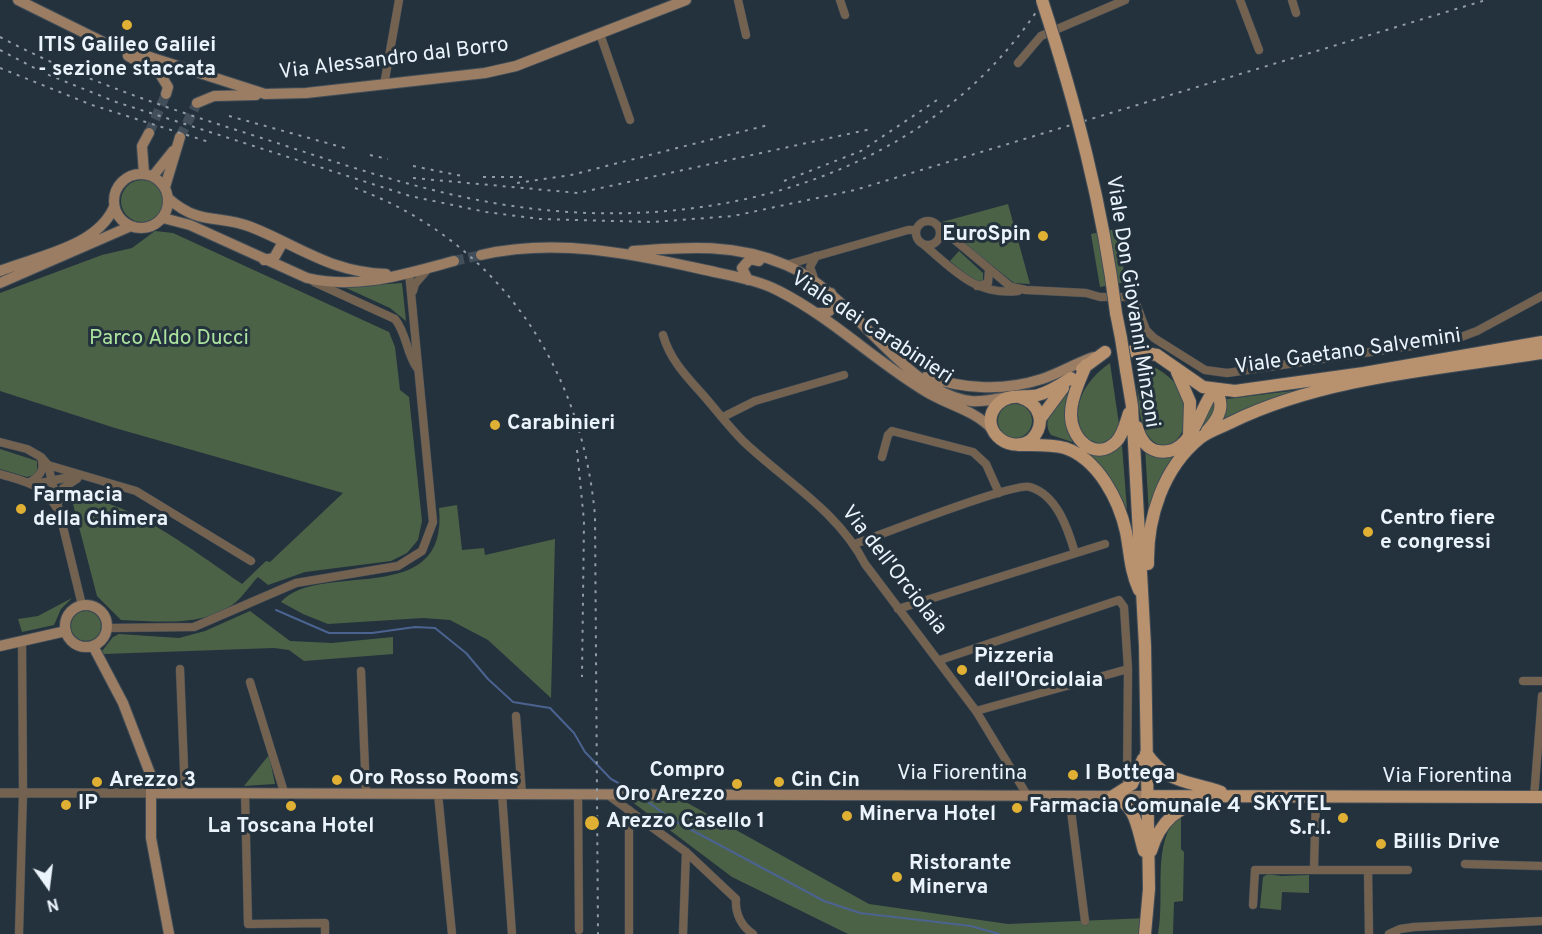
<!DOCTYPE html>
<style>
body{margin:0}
#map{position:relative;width:1542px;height:934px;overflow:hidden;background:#24323d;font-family:Overpass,sans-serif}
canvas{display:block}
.north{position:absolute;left:18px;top:856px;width:60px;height:60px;-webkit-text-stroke:4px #24323d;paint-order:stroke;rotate:166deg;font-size:16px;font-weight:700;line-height:24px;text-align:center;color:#ebf4fc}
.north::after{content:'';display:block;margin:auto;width:21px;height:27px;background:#ebf4fc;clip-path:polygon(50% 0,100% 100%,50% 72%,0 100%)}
</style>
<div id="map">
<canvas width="1542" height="934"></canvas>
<div class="north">N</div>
</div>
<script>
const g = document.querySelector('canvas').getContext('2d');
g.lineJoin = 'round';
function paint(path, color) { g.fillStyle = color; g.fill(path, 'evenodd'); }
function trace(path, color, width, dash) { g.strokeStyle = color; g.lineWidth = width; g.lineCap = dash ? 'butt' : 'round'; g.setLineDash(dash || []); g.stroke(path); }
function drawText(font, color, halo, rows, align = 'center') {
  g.font = font + ' Overpass,sans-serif'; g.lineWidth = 6; g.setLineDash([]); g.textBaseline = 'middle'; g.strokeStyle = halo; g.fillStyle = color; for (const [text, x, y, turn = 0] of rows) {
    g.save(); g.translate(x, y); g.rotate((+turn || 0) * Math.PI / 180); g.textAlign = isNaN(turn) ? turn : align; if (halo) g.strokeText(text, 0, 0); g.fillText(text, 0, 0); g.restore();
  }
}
paint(new Path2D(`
 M121 201a21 21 0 1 1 42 0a21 21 0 1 1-42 0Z
 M1008,204L1030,284L1014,283L945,228L942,222Z
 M1116,229L1126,282L1100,287L1091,234Z
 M155,231L173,233L389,332L395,347L400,390L409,397L422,521L418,540L407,553L391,561L305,572L268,585L258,577C251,584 244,595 236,602C203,628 159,621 121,620L97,596L73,504L77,499C120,493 206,560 242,584L266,561L270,562L343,493L115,428L0,391V293L102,255L132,248Z
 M959,251L983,273V280L976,283L950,261Z
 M402,283L406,321L390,308L344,287Z
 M1136,360C1175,370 1208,410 1172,445C1133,452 1139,387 1136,360Z
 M1110,363L1119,424L1114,437L1100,444L1085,438C1068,409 1084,381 1110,363Z
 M1300,390L1223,423L1227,399Z
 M1067,395H1071L1072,442L1051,435C1041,420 1054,404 1067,395Z
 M1216,397L1214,414L1149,514L1145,448L1166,455Z
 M998 421a17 17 0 1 1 34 0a17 17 0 1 1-34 0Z
 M1122,445L1127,510C1117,486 1106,469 1086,453L1106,454Z
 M0,449L37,461V474L27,477L0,469Z
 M457,505L462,550L484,548L485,555L555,539L551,698L488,640L450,620L423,618L328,624L303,614L281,602C320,559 449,611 439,508Z
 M72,598L61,609L54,625L22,632L18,619L38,616Z
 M71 626a15 15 0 1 1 30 0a15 15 0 1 1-30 0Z
 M250,611L290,641L332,643L393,637V654L304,661L289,650L274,648L104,654L102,651L113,637L119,634L179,638L205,631Z
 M269,755L275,784L244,786Z
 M631,801H684L869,904L1008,924L1147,918L1145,934H848L732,877Z
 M1181,813V849L1184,852L1183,901L1174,902L1173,934H1158C1166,894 1150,842 1181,813Z
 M1268,874L1281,876L1309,875V893L1282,892L1281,910L1260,908L1263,877Z`), '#4c6247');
trace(new Path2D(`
 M276,610L329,633H372L415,627L435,628L466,653L488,679L513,702L550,708L574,733L585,752L611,779L633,791
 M645,800L673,820L824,901L860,913L971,926L999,934`), '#4b6390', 2);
trace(new Path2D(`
 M149,133L166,94
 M180,137L197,103
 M454,261L481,255`), '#424f5a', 10, [10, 5]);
const minor = new Path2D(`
 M738,0L746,35
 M840,0L845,15
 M1240,0L1259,50
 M1292,0L1296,13
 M600,34L630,120
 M1018,63L1041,36L1125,0
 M384,85L399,0
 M916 233a12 12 0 1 1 24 0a12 12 0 1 1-24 0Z
 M938,226L1011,287L1026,290L1086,293L1100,297H1127L1135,301L1146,330L1154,338L1205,370L1227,373L1453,340L1477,331L1542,296
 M923,244C953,269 975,296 1018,291
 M786,265L908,230H916
 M815,281L810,267L816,256
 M314,282L395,319C407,334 406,353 417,368
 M977,286L988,283L989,270
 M413,291L415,284L428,269
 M663,335C670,360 687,377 704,396C717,411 729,427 743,441C785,481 838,511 865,564L976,711L1027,795
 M723,417L755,401L844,375
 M0,442L27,449L41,457C45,469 41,476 30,482
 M41,457L48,465L82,605
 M882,457L888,435L892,431L973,452L986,464L999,493
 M48,465L136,491L251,561
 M0,474C22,481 44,484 56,507
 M32,482L41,483L79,475
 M58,503L63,488L77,479
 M855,544C880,535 1014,482 1030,487C1057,495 1068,529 1075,553
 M898,609L1105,544
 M108,628L194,627L296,583L398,566L422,551L433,522L409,272
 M940,660L1119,600L1124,607L1128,669L1127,787
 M180,669L185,793
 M361,671L366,793
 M1523,681H1542
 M250,682L284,792
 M976,711L1128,669
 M516,716L522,794
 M245,793L248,924L325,923V934
 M438,794L452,934
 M502,794L512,934
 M578,795L579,930
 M608,795L686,852L736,899C735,913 741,926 753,934
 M1069,795L1085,921
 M1534,797L1542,696
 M1465,864L1542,866
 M1314,868L1316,796
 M1368,870L1369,934
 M1253,905L1255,870H1408
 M19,934L23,793L22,641
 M629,934V810
 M683,934L686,852
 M1389,934L1400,929L1414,927L1542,921`);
const tertiary = new Path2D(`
 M0,793H152`);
const secondary = new Path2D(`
 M18,0L107,44
 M103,42L265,94L306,93L485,73L516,66L686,0
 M128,56L160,74L168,87L166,94
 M197,103L214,96L256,95
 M114 201a27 27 0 1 1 54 0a27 27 0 1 1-54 0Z
 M144,174L142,146L149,133
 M153,176L173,151
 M165,187L180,137
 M169,199C200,226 218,214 251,227C299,246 332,273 386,274
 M163,218L190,225L307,278C358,290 405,274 454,261
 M633,251C687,247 734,243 786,265C853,293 904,393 971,401C984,402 996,399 1008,397
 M481,255C555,238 629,253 701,269C727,275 756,279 779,291C832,318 875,361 925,391C947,405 973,409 992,429
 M264,260L274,258L283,242
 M0,271C37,256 97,247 114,207
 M748,280L742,268L750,259L759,261
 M0,283L131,226
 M816,313H826C835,309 834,301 831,293
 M927,376C964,390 1005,391 1042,379C1060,373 1076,363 1094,357
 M65 626a21 21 0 1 1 42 0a21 21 0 1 1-42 0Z
 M0,646L66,631
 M93,646L123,703L151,776V838L169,934
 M152,793L1147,796`);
const primary = new Path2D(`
 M1116,313L1121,338
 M1133,351L1157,355L1203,387L1235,391L1364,373L1542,342
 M1086,365C1080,380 1071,398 1071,414C1070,437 1094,463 1116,442C1123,435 1126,422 1129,413
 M1082,369L1105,352
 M1126,370L1132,406L1145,646L1149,889L1145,934
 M1177,372L1190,402L1189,435
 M1019,397C1040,403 1047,424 1031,440C1007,456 976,426 998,404C1009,393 1024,398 1038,395C1050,392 1060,385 1071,378
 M1040,419L1063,388
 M1137,427C1140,438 1145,448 1157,451C1194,458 1199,404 1215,390
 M1207,431C1219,418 1226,405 1215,390
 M1018,445C1034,445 1050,444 1065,448C1098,459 1119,500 1126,532C1130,552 1130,571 1139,590
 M1148,564C1147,518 1163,468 1200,438C1209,431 1222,427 1232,422C1324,377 1441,369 1542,353
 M1146,753C1168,785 1188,780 1221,792
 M1113,796C1137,806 1137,828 1144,851
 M1113,796L1132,784L1143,759
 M1147,796L1542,797
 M1151,851C1160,821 1178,806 1208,800`);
trace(minor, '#404d58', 9);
trace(tertiary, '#404d58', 10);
trace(secondary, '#404d58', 12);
trace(primary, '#404d58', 14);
trace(minor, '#746251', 8);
trace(tertiary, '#746251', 9);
trace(secondary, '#9a7d62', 10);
trace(primary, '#b8926f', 12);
trace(new Path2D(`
 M0,37C85,82 176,111 268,140C347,166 424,192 506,205C706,237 931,179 1044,0
 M0,50L44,73L116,102L410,196L486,212L540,219L653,222L733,216L855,190L1486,0
 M0,68L92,105L209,142
 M229,116L345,148
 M370,155L388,159
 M413,166L462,176
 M483,177H525
 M413,178L578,193L871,129
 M784,181L861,151L937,100
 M517,183L571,175L768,125
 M355,188C498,241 582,367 595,516L598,934
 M577,450L584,521L582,677`), '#919ca6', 2, [3, 6]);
const primaryBridge = new Path2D(`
 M1042,0C1075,102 1103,206 1116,313
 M1121,338L1126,370`);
trace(primaryBridge, '#404d58', 14, []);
trace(primaryBridge, '#b8926f', 12);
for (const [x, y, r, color] of [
 [127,25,6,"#dfb033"],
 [1043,236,6,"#dfb033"],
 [495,425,6,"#dfb033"],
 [21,509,6,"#dfb033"],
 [1368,532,6,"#dfb033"],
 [962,670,6,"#dfb033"],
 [1073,775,6,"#dfb033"],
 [337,780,6,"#dfb033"],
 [97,782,6,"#dfb033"],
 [779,782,6,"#dfb033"],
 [737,784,6,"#dfb033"],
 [66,805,6,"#dfb033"],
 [291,806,6,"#dfb033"],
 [1017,808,6,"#dfb033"],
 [847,816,6,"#dfb033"],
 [1343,818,6,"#dfb033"],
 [592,823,8,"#dfb033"],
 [1381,844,6,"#dfb033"],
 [897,877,6,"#dfb033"]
]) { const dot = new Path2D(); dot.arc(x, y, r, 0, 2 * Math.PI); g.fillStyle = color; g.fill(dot); trace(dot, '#24323d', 2); }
drawText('bold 21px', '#ebf4fc', '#24323d', [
 ["ITIS Galileo Galilei",127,47,"center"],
 ["- sezione staccata",127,71,"center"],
 ["EuroSpin",1031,236,"right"],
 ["Carabinieri",507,425],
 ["Farmacia",33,497],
 ["della Chimera",33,521],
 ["Centro fiere",1380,520],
 ["e congressi",1380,544],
 ["Pizzeria",974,658],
 ["dell'Orciolaia",974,682],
 ["Compro",725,772,"right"],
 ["Oro Arezzo",725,796,"right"],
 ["I Bottega",1085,775],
 ["Oro Rosso Rooms",349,780],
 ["Arezzo 3",109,782],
 ["Cin Cin",791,782],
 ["IP",78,805],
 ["SKYTEL",1331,806,"right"],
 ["S.r.l.",1331,830,"right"],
 ["Farmacia Comunale 4",1029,808],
 ["Minerva Hotel",859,816],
 ["Arezzo Casello 1",606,823],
 ["La Toscana Hotel",291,828,"center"],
 ["Billis Drive",1393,844],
 ["Ristorante",909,865],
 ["Minerva",909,889]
], 'left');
drawText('21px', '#ebf4fc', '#24323d', [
 ["Via Alessandro dal Borro",394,60,-7],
 ["Viale Don Giovanni Minzoni",1131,302,81],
 ["Viale dei Carabinieri",871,329,33],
 ["Viale Gaetano Salvemini",1348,353,-8],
 ["Via dell'Orciolaia",893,571,52],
 ["Via Fiorentina",962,775],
 ["Via Fiorentina",1447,778]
]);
drawText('21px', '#abe29e', '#24323d', [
 ["Parco Aldo Ducci",169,340]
]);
</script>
